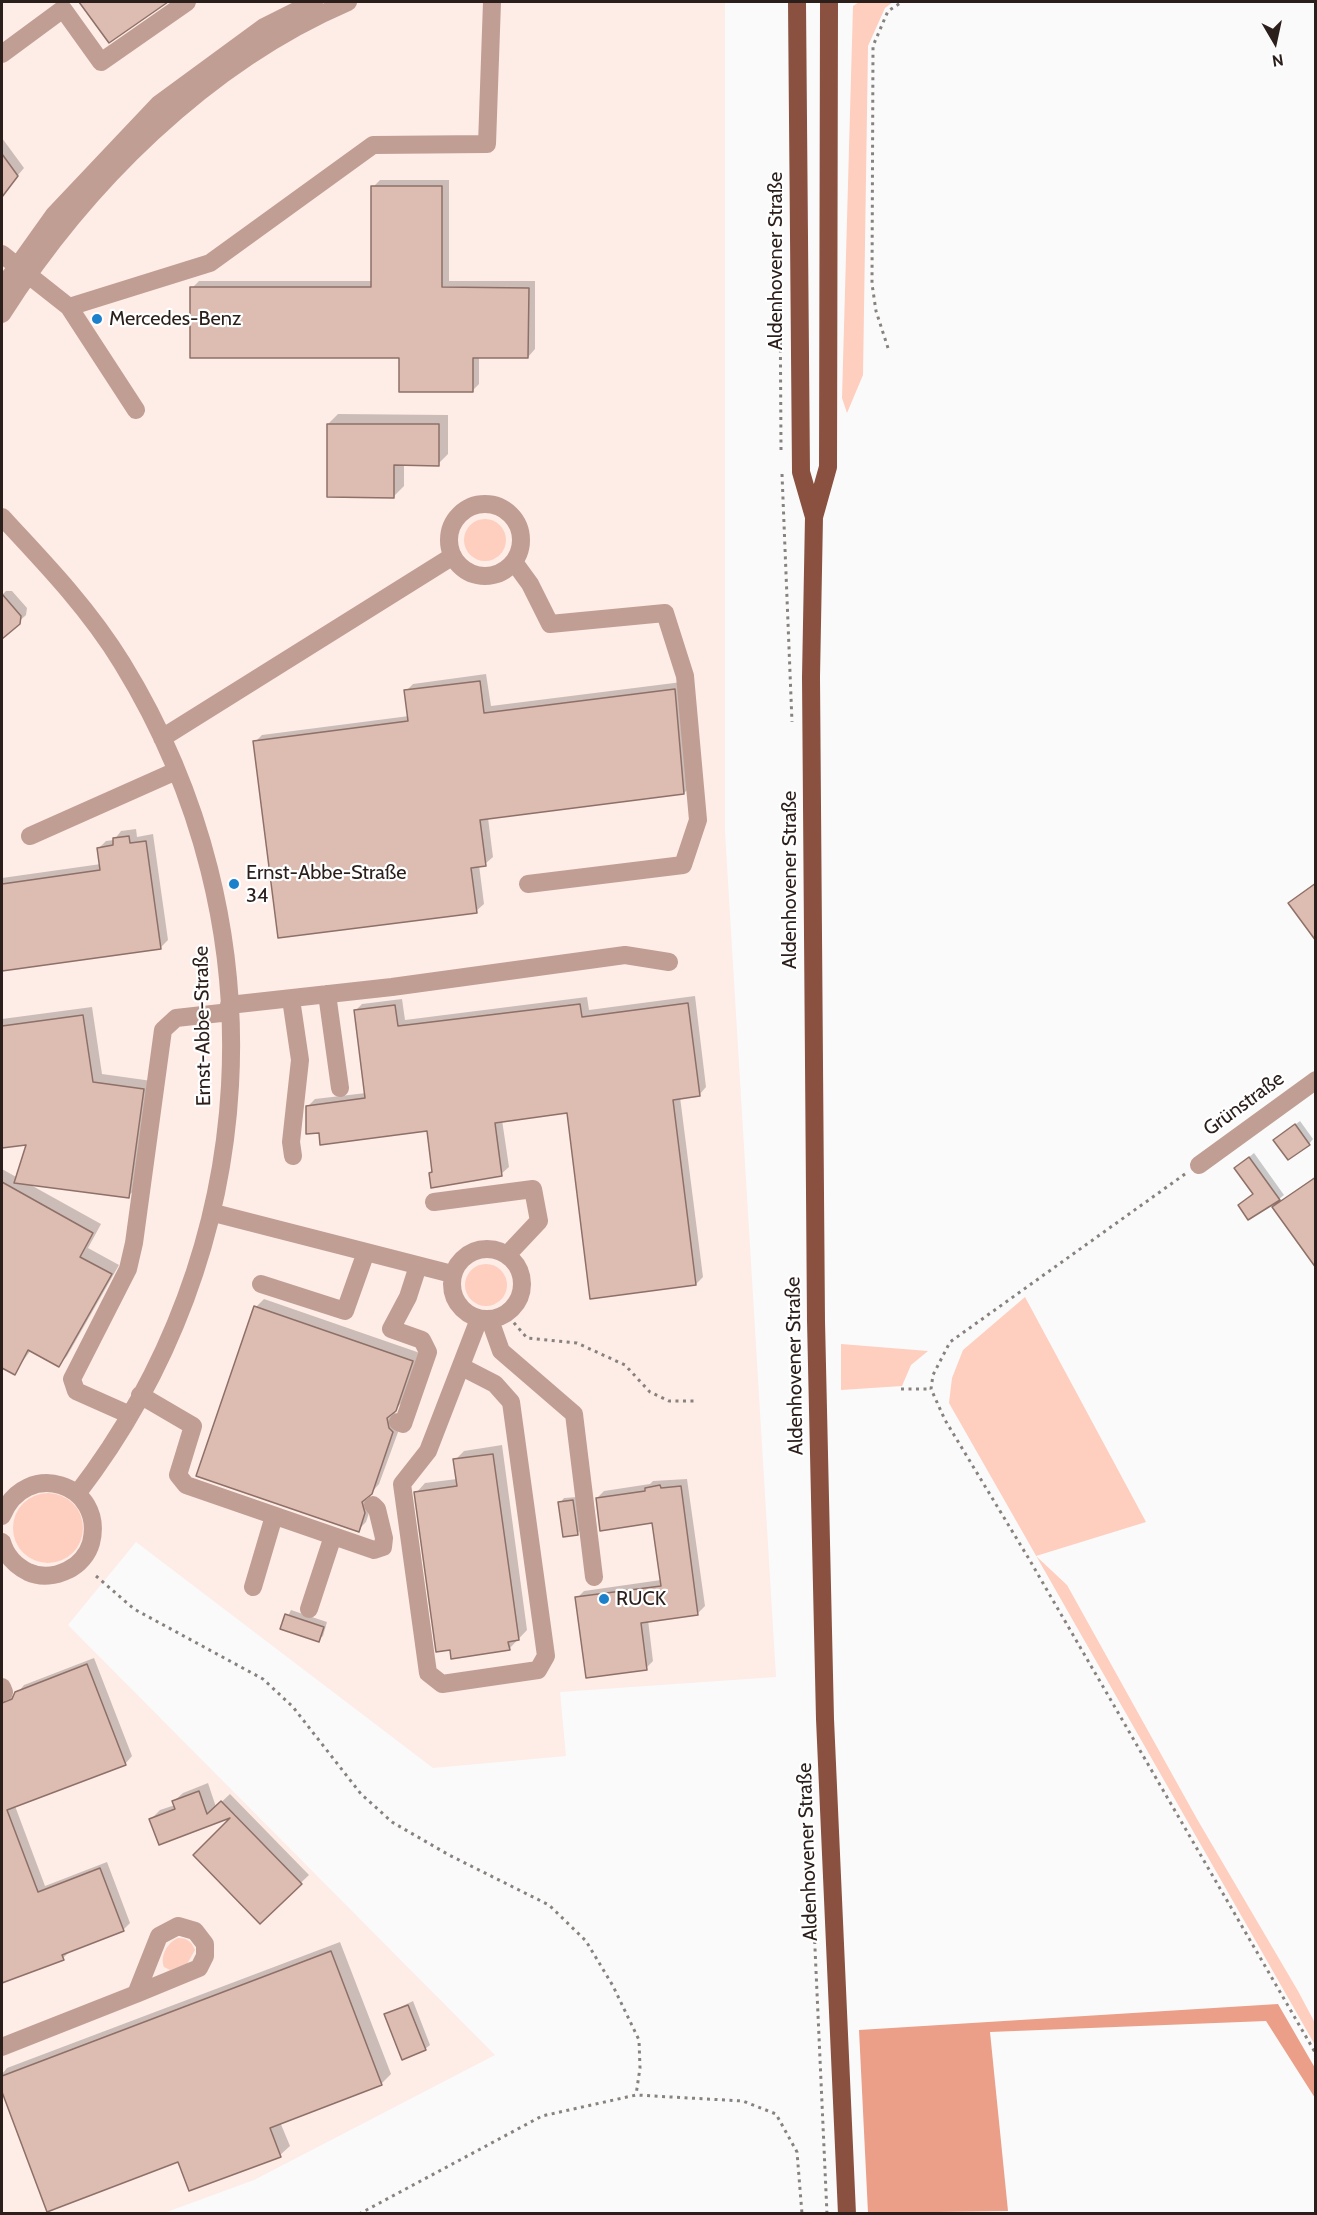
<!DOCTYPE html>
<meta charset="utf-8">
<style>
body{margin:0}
#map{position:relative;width:1317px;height:2215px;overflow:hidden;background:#fafafa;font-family:Cabin,sans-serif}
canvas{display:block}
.frame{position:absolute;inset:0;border:3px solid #2b1f1b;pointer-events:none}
.north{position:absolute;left:1245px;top:12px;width:60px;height:60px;-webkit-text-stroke:4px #fff;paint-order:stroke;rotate:171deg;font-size:16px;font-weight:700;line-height:24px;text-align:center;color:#2b1f1b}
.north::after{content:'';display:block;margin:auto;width:21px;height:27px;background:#2b1f1b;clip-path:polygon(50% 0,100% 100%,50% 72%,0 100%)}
</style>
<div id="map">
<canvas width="1317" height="2215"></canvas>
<div class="frame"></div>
<div class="north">N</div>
</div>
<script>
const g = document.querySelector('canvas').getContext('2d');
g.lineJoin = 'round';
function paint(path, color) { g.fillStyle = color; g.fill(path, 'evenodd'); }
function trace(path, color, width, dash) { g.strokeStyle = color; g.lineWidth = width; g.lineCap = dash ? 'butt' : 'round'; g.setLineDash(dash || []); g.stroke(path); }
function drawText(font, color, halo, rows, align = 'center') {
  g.font = font + ' Cabin,sans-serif'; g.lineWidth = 4.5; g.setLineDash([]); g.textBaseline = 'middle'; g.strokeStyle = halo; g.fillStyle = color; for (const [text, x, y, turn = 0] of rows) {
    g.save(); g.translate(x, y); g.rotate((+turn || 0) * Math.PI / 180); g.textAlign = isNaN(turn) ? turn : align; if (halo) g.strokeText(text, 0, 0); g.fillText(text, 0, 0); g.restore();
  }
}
paint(new Path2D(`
 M2,2H725V832L776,1677L560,1692L566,1756L433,1768L136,1542L68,1625L495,2055L254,2180L164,2213L2,2214Z`), '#feece7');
paint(new Path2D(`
 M859,2H893L885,8L868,46L863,375L847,413L842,398L853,6Z
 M464 540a21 21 0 1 1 42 0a21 21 0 1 1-42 0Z
 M465 1285a21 21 0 1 1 42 0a21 21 0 1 1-42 0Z
 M1025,1297L1146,1522L1036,1556L1067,1585L1197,1819L1298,1991L1315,2023V2045L949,1403L952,1378L963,1350Z
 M841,1344L928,1351L911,1365L902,1386L841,1390Z
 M13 1528a35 35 0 1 1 70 0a35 35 0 1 1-70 0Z
 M178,1938C187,1938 191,1941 195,1950L187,1964L170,1970L164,1967C160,1956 167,1943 178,1938Z`), '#fecebf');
paint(new Path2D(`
 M1278,2004L1315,2068V2098L1266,2021L990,2032L1008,2211L868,2213L859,2030Z`), '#eb9f88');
paint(new Path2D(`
 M81,2H166L110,40Z
 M2,138L24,168L2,194Z
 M380,180H449V281H535V349L528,357H479V384L472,391L400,357L192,288L199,281H373V187Z
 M338,414L448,415V454L438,464H404V486L394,496L328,424Z
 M6,591H12L27,608L26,615L2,637V595Z
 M486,674L491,706L682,682L691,786L684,793L488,818L493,857L485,864L479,865L484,904L476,911L255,742L262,735L409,716L406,691L413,684Z
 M136,829L137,837L153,834L168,940L161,947L2,970V878L101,864L99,848L106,841L114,840L121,831Z
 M1316,882V936L1290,903Z
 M695,996L706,1087L699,1095L680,1097L703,1277L696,1284L568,1112L502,1120L509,1167L501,1174L431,1173L434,1170L429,1130L320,1131L308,1106L315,1099L366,1093L355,1011L362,1004L402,999L405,1020L587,997L589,1010Z
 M92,1007L102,1074L152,1081L137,1188L128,1196L29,1184L101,1224L88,1248L119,1265L67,1356L59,1365L31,1350L14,1373L2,1366V1169L18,1178L28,1143L2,1147V1019Z
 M1300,1121L1313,1139L1309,1144L1280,1136Z
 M1254,1153L1284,1195L1279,1199L1254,1194L1236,1168Z
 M1316,1176V1251L1281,1201Z
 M264,1299L420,1353L403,1401L395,1410L396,1420L401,1424L379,1484L370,1494L372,1504L366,1522L358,1530L198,1475L256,1307Z
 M502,1445L527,1630L509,1649L416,1493L425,1483L457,1479L455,1460L464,1451Z
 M687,1479L705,1606L698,1613L648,1620L653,1661L646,1668L577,1598L584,1591L661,1580L653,1522L597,1498L604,1491L650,1484L653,1481Z
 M577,1497L581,1529L577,1534L560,1503L564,1498Z
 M291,1610L327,1622L323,1636L318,1640L282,1628Z
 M94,1658L132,1756L125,1764L15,1806L45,1886L107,1862L130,1923L123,1930L70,1951L63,1958L3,1981L2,1694L15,1696L24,1685Z
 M208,1783L216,1807L230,1794L309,1875L260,1922L195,1855L236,1814L160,1843L151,1819L160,1810L175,1805L174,1801L183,1793Z
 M340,1942L391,2074L381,2084L280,2122L290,2146L280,2155L179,2160L48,2210L2,2088V2074L7,2068Z
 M413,2001L430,2045L425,2049L386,2014Z`), '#0003');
const building = new Path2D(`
 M79,2H168L109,43Z
 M2,154L18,176L2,197Z
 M371,186H442V287L529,288L528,358H473V392H399V358H190V287H371Z
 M327,424H439V466L394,465V498L327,497Z
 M2,594L21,616L20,624L2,639Z
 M480,681L484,713L675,689L684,794L480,820L486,866L471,868L477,913L278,938L253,741L408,721L404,690Z
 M129,836L130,843L146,841L161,949L2,971V884L100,870L97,848L113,845V838Z
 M1316,883V941L1288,903Z
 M688,1003L700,1096L673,1100L696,1285L590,1299L567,1113L495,1123L502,1176L431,1188L429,1173L432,1172L427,1131L320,1145L319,1133L306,1134V1106L365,1098L354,1010L395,1005L398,1026L580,1004L582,1017Z
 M83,1015L93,1082L144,1089L129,1198L14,1183L26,1145L2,1148V1026Z
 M1295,1124L1310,1145L1288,1160L1273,1140Z
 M1249,1157L1280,1200L1248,1220L1238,1205L1253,1194L1234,1168Z
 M1316,1177V1268L1272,1207Z
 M2,1182L93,1233L80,1257L112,1274L59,1367L28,1350L15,1375L2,1368Z
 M254,1306L413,1361L396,1411L387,1418L389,1428L393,1432L372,1494L362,1502L365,1513L359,1532L196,1476Z
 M493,1454L519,1640L508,1642L510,1650L451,1659L450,1650L436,1652L414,1492L457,1486L453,1459Z
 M660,1485L661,1488L681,1486L698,1615L641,1623L647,1670L586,1678L575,1597L661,1586L652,1523L600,1531L596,1498L645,1491V1488Z
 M573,1500L578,1535L563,1537L558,1502Z
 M285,1614L324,1627L319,1642L280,1629Z
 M87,1664L126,1765L7,1810L38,1892L100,1868L124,1931L62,1955L64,1960L2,1983V1703L12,1699L15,1692Z
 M199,1791L207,1814L221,1801L302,1884L260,1924L193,1855L230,1818L159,1845L149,1819L175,1809L172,1801Z
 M331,1951L382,2085L270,2128L281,2157L189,2191L178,2162L47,2212L2,2092V2076Z
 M408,2005L426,2050L402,2060L384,2014Z`);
paint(building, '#ddbcb2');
trace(building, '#8e7067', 1.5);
trace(new Path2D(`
 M780,282L781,450
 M888,348L876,311L872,284L873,46L888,11L902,2
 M782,474L792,722
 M1185,1174L950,1342L933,1375L931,1389L945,1420L1029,1559L1316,2054
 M509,1317L527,1338L577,1343L625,1365L650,1392L669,1401H696
 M901,1389H931
 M96,1576L134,1609L263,1679L293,1707L361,1794L392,1822L449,1855L549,1905L586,1941L613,1986L639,2040L640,2068L636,2095
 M814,1926L827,2214
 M359,2214L542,2116L636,2095L743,2101L776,2114L797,2152L802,2214`), '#88827f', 3, [3, 4.5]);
trace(new Path2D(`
 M2,54L63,9L101,62L187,2
 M2,254L69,307L136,410
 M2,288L54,215L159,104L264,27L314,2
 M69,307L210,263L373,145L487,144L492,2
 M2,314C84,185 206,63 348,2
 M449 540a36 36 0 1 1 72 0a36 36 0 1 1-72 0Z
 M2,517C45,563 89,609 122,663C283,925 264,1251 77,1494
 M514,562L530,584L550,624L665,613L685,676L698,820L683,865L528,884
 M162,738L453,556
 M30,836L176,771
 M327,994L340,1088
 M291,999L300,1060L291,1142L293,1156
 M229,1005L392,987L625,955L669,962
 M1199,1165L1316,1080
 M434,1202L533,1189L539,1221L507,1255
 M214,1213L452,1274
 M452 1284a35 35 0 1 1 70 0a35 35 0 1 1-70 0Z
 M261,1284L345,1311L366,1252
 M490,1320L501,1351L574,1414L594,1577
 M462,1367L495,1384L511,1402L546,1656L538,1670L442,1684L428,1673L402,1484L428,1451L479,1319
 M140,1395L193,1426L178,1475L186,1485L374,1550L383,1547L384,1538L377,1509L373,1505
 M130,1415L76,1391L72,1379L128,1269L134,1243L163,1030L176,1018L230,1012
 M398,1422L403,1424L428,1352L422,1340L391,1329L408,1297L418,1266
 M2,1516C25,1458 106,1483 91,1543C88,1554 79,1565 68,1570C56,1576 41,1578 28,1572C14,1565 6,1556 2,1542
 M253,1587L274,1516
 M309,1609L333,1536
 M2,1687L4,1692
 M178,1926L195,1931L205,1944V1956L199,1968L136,1994L159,1936Z
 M2,2047L136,1994`), '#c19e93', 18);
trace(new Path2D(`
 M797,2L801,472L814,517
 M829,2L828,467L814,517L811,677L816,1321L825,1719L847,2214`), '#8b5140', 18);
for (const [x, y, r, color] of [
 [97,319,6,"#1c80cb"],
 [234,884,6,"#1c80cb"],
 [604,1599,6,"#1c80cb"]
]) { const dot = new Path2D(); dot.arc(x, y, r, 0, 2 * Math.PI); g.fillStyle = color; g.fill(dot); trace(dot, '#fff', 2); }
drawText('20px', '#2b1f1b', '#fff', [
 ["Aldenhovener Straße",776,261,-90],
 ["Aldenhovener Straße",790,880,-90],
 ["Ernst-Abbe-Straße",203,1026,-91],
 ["Grünstraße",1244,1104,-36],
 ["Aldenhovener Straße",795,1366,-91],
 ["Aldenhovener Straße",808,1852,-92]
]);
drawText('20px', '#2b1f1b', '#fff', [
 ["Mercedes-Benz",109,319],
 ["Ernst-Abbe-Straße",246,873],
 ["34",246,896],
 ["RUCK",616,1599]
], 'left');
</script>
